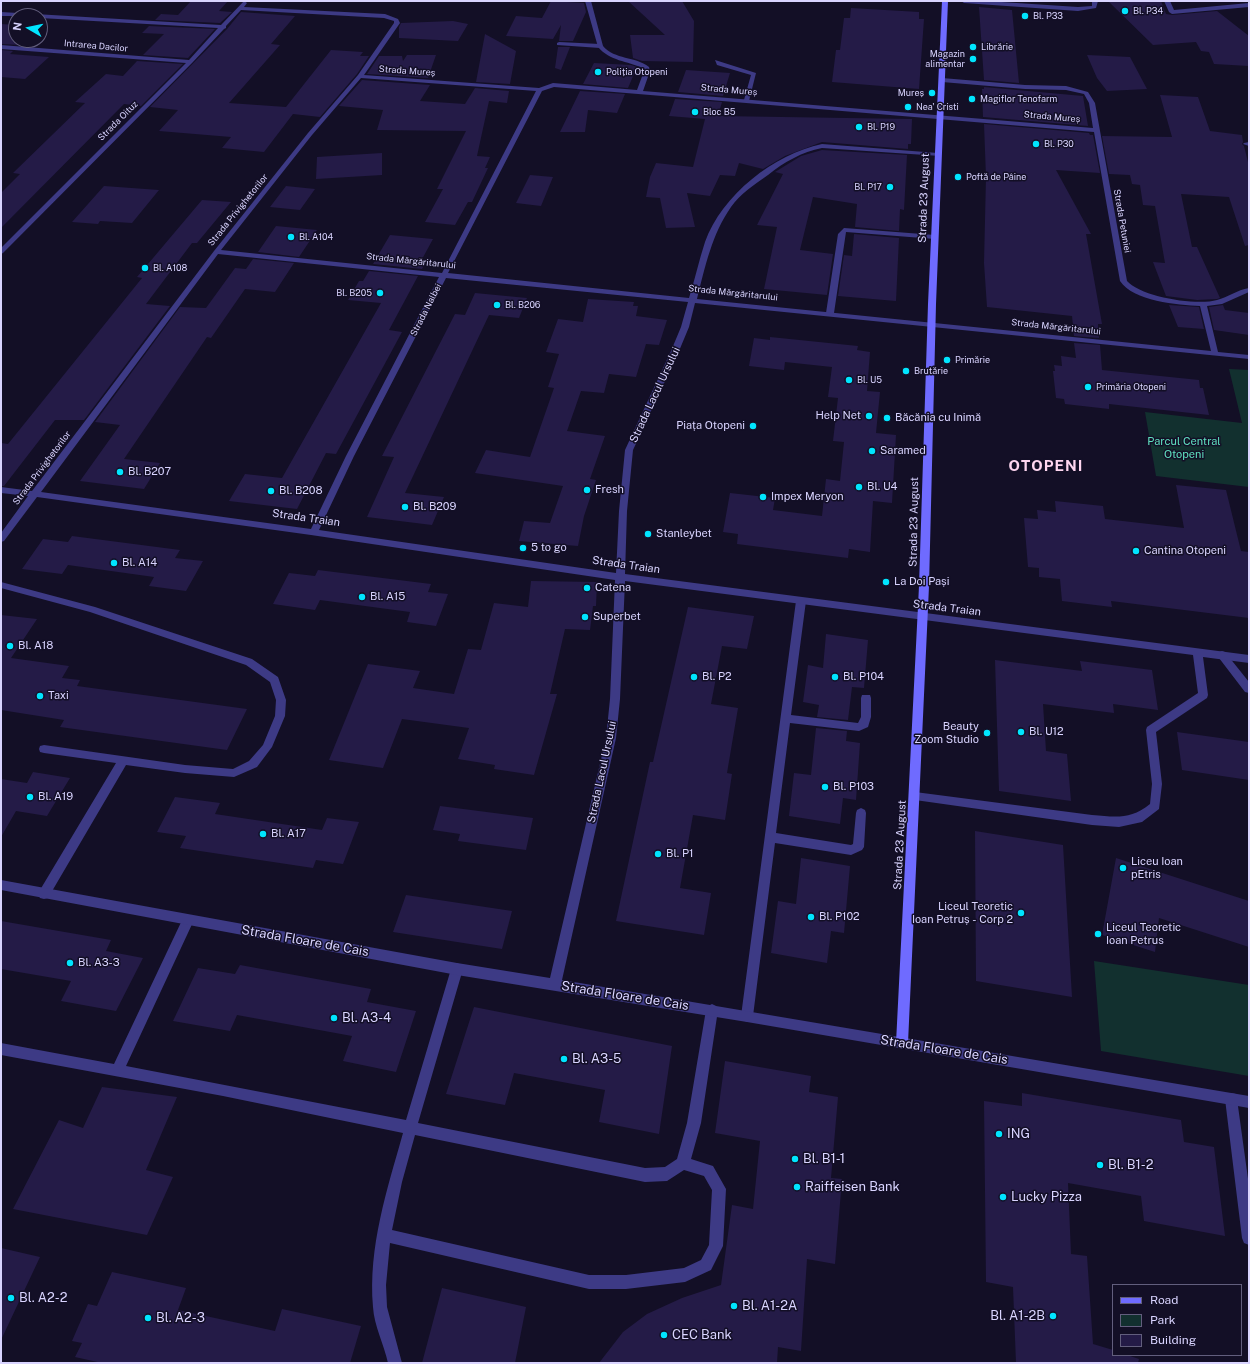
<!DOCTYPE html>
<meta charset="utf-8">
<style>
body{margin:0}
#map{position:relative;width:1250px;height:1364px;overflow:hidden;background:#130f26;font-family:"Public Sans",sans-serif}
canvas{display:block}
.frame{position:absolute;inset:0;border:2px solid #d9d4ff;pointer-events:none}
.legend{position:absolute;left:1112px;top:1284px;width:130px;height:72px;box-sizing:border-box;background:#130f26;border:1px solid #625e7d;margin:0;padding:5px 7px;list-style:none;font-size:12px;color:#d9d4ff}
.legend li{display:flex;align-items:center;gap:8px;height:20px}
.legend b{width:20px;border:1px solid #625e7d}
.north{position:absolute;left:8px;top:8px;width:40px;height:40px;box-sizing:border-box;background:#130f26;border:1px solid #625e7d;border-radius:50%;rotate:279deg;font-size:11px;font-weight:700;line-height:16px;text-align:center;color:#d9d4ff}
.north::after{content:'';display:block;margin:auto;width:14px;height:18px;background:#00e5ff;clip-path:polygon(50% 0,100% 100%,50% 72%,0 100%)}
</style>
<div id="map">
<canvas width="1250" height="1364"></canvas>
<div class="frame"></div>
<ul class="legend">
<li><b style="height:5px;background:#6f6bff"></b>Road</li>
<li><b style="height:11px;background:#12302f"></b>Park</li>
<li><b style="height:11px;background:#241b47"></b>Building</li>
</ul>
<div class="north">N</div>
</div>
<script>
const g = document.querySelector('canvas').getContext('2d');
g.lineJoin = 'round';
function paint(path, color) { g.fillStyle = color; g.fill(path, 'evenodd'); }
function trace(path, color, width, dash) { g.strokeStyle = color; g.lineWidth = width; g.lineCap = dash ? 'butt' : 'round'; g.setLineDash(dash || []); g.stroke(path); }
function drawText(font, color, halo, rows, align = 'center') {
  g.font = font + ' "Public Sans",sans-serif'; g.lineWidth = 3; g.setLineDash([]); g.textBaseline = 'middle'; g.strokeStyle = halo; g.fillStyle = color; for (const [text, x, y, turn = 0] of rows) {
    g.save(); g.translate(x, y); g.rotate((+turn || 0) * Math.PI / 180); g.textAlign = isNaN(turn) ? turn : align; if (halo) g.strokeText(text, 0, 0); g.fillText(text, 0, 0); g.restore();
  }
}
paint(new Path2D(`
 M1229,369L1249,370V487L1156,476L1145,412L1242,423Z
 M1094,961L1249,985V1076L1101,1051Z`), '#12302f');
paint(new Path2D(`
 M191,1H228L219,11L232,12L220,23L155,20L161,14L178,15Z
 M551,1L584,3L586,12L573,41H559L561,25L553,39L506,36L516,16L542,18Z
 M628,1H682L694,21L693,62L642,61L633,58L630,35H665Z
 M1108,1H1161L1166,14L1172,15L1217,11L1249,36V66L1214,64L1209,52L1201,51L1196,42L1153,45Z
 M979,7L1012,10L1019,83L984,80Z
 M851,8L919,12V19H924L919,89L832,82L836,50H840L844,18H850Z
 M241,12L295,16L271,44L280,45L229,103L286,107L331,50L363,52L360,56H369L357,74L320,117L293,114L264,152L222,148L231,137L159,131L178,110L150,107L227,29Z
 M453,21L468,24L458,41L399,38V27L401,23Z
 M1,24L16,25V40H27L21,45L1,44Z
 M149,26L215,29L188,58L143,55L164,34L142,33Z
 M485,34L516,51L510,84L476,82Z
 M558,47H570L561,70L555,68Z
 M1,50L13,51L10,54L49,57L25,79L1,77Z
 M407,55H436L428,78L367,74L379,56H402L403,61Z
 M1087,55L1130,57L1147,89L1107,91L1097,78Z
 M137,61L183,64L141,106L124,104L1,228V193L20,174L13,173L85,103L75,102L106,74L123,76Z
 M594,63L631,65L637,67L628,88L583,84Z
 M686,70L730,73L723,96L678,92Z
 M362,80L430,85L420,101L465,104L475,88L509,91L507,103L489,101L477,156L490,157L485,168H488L472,202H468L455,225L425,222L443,189H437L466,131L377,130L383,110L339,106Z
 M984,87L1083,96L1088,126L983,117L982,89H984Z
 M580,91L625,94L617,113L588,110L585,132H560Z
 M1160,95L1198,97L1210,131L1242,135L1243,142L1242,144L1244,146L1249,166V245L1245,246L1229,197L1181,194L1192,247H1197L1220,298L1217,299L1197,300L1166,296L1153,262L1165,263L1155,206L1143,205L1140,185L1132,184L1130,175L1109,174L1102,136L1172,137Z
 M675,99L722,102L718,116L912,119L911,144H908V149L822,142L785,156L763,169L739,163L735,176L720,175L710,196L687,193L695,227L666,228L660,198L646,197L650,177L656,163L693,167L705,119L669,116Z
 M984,124L1089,133L1090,135H1093L1100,173L1056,170L1091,234H1086L1102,324H1098L1099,338L1074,336L1072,316L987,307L984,263L986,177Z
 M822,150L907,155L904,210L900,209L899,231L855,227L857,204L813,197L800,250L833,254L827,295L764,289L777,227L757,225L783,174L775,172L801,156Z
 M382,153V175L316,179L317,157Z
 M530,175L553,177L541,206L516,203Z
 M104,186L159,190L132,223L100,221L98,224L72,222Z
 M286,186L315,189L300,210L270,207Z
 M202,200L231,202L197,243H192L146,304L170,306L84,420H55L4,486H1V443L8,444L142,278L137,277Z
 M276,226L317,230L299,257L258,252Z
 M854,234L899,238L896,301L838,296L844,255L852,256Z
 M390,235L433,239L421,261L425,263L422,269L373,264Z
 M253,259L294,263L275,292L245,289L211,338L207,337L124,459L160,463L144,489L80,481L120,425L95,422L180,307L206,308L235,268L246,269Z
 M369,271L418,276L389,330L402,332L336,454L326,453L297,509L229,501L245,474L282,478L381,303L348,300L359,281H363Z
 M475,293L527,298L519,318L489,315L405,493L444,497L432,525L367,517L394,457L382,456L455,314L465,315Z
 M588,299L634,302L633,306H638L636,316L667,320L659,345L646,344L636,377L609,374L604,393L581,391L567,431L605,436L590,479L596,480L584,516L578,546L519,541L524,521L550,523L563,486L475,473L486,450L530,457L554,388L548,387L559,354L546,352L558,319L583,322Z
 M1169,305L1199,307L1204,329L1178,327Z
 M1223,305L1225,310L1249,313V335L1214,330L1209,307Z
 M770,337L858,346L857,350L870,352L867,391L880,392L876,433L896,435L892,503L873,501L870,552L849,549L848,558L737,544L738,534L723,532L730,493L775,498L773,510L822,516L826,479L840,481L844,442L833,441L838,398L828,397L832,367L785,362L784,370L749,366L754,338L770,340Z
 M1074,343L1100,345L1102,370L1199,380L1200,388H1203L1209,415L1109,404V409L1065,404L1064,399L1056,398L1053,371H1055L1054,365L1062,366L1061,356L1076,358Z
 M1176,485L1226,490L1241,551L1249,552V618L1111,601L1112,607L1062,601L1060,579L1039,577V568L1028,567L1024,518L1038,519L1037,510L1056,512L1055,501L1103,506L1105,519L1184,528Z
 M72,536L180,550L175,558L203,561L186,591L149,586L154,577L68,565L62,574L22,569L43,539L68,542Z
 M318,570L431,584L428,592L448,594L436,626L407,622L410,612L320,600L315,610L273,604L289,573L315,576Z
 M531,581L597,582L596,606H593L590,630L565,629L550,694H557L534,775L494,769L495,765L458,759L469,728L402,719L383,768L329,760L368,664L420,671L413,688L454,694L468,649L481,650L494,603L528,607Z
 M688,607L754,616L747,649L722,646L711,704L738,708L727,773L732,774L725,820L693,815L680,888L711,893L704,935L616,921L650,762H653Z
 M1,615L37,619L11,658L69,666L62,678L80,680L77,686L247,709L227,750L60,727L64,720L1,710Z
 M826,634L868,640L864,688L852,687L848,720L817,717L819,705L803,702L808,665L823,668Z
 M995,660L1082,671L1080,661L1152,670L1158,710L1113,704L1114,713L1043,704L1046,751L1067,754L1071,801L999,791Z
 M816,728L847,731L846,741L860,743L856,800L843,798L840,824L789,816L794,773L811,775Z
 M1177,732L1249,742V780L1182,770Z
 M33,772L70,778L47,816L16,811L1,837V779L27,783Z
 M175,797L220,803L215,814L322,830L327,818L359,822L343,864L316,860L313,868L180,848L186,836L157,832Z
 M440,806L533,818L526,850L458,841L460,834L433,830Z
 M975,831L1063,845L1072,997L976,981Z
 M801,858L850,866L844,933L831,931L827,963L771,953L778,901L796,904Z
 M1116,858L1249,901V947L1159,918L1155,952L1102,935Z
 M406,895L512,911L502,949L393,932Z
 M1,921L111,940L106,951L143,958L116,1011L61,1001L71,981L1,969Z
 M240,965L371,989L367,1002L416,1011L396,1072L343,1061L352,1036L237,1015L230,1031L173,1021L198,968L235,974Z
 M474,1007L672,1046L659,1134L599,1122L605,1090L514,1073L505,1105L446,1094Z
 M725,1061L811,1076L809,1092L838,1097L831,1178L842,1179L835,1264L807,1259L801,1351L778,1347L777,1363H599L623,1332L647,1314L682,1298L721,1285L732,1205L753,1209L760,1141L715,1133Z
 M102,1087L177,1097L146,1170L173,1177L147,1235L13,1209L59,1120L83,1128Z
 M1022,1093L1181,1120L1184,1142L1214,1147L1225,1236L1144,1221L1141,1196L1068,1183L1071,1254L1087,1256L1093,1344L1113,1350V1355H1127L1139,1359L1138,1363H1016L1013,1287L986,1282L984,1101L1022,1106Z
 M1,1248L40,1257L1,1340Z
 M112,1272L186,1288L178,1310L275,1331L282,1309L361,1326L350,1363H102L75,1357L82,1343L72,1341L88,1304L97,1306Z
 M442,1288L526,1307L515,1363H422Z`), '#241b47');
paint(new Path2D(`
 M961,1H986L1078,7L1092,6V1H1098L1096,8L1078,11L964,3Z
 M1164,1H1170L1174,10L1249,3V7L1172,14L1169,12Z
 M559,42L600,44L603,46L600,48L557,45V43Z
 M715,60L756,73L749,101L744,100L751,75L717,65Z
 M844,228L935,235L938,237L935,239L846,232L834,313L830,315L826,313L838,234Z
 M1,582L95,607L252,659L278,677L286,700L285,716L272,747L257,767L234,777L185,773L126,765L48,898L44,899L40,898L38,894L40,890L116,763L44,753L40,752L39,749L40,746L44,745L185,765L233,769L249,761L263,745L275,716L276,700L270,682L246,665L90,612L1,588Z
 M801,598L806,601L791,715L858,723L861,717V698L862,695H870L871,698V717L868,727L859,731L790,723L776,833L851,845L853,844L856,813L857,810L861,808L865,810L866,813L864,847L862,850L851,855L775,843L753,1016L751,1020L747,1022L743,1020L741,1016L796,601Z
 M1222,651L1225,652L1249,682V693L1245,692L1219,658L1217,655L1219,652Z
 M188,915L192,916L194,920L126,1066L406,1120L451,969L453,965L457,963L461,965L463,969L418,1123L645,1168L665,1167L677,1159L687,1123L706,1010L708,1006L712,1004L716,1006L718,1010L701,1123L691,1159L713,1166L726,1189L723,1246L711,1270L685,1282L626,1289H589L390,1243L386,1285L387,1307L402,1363H388C384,1344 374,1326 373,1307C368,1247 387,1190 403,1133L223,1096L1,1055V1043L114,1064L184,916ZM415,1135L645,1182L667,1181L684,1170L704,1176L712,1190L709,1245L701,1260L684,1268L626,1275H589L392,1230L402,1182Z
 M1231,1093L1236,1094L1237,1099L1249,1186V1245L1244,1243L1242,1238L1225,1099L1226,1094Z`), '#3d3a85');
paint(new Path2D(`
 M244,1L247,3L244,7L385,14L398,19L400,23L364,75L539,88L553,83L637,90L644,71L643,68C627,61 610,61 598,47L585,1H591L603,46C615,60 635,56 649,67L650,71L643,91L1093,128L1089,103L1084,94L1066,90L1025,89L942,82L939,80L942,78L1025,85L1066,86L1088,92L1095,103L1127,281C1141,297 1197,306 1217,300C1228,297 1237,290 1249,288V292L1222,304L1207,306L1218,352L1249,355V359L695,303L689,327L679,351L633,450L627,511L625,574L1249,655V663L1203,657L1208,695L1207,698L1156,732L1162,784L1159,809L1142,822L1119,827L1092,825L915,800L911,799L910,796L911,793L915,792L1092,815C1116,817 1130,820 1150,804L1152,784L1146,730L1147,727L1198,693L1193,655L625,581L620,699L616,738L562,980L1249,1096V1108L747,1022L457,975L1,890V880L457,963L550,978L606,738L610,699L615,580L311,535L37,497L4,541L1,542V533L28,496L1,493V487L32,491L214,251L308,133L358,75L394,23V21L384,18L241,10L226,26V28L224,29L192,63L3,253L1,254V248L186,63L1,49V45L189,60L218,28L40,18V16H1V12L221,25ZM361,78L536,91L442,273L221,250L312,135ZM554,87L1094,132L1120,281C1133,301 1178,305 1200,306L1211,351L697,299C705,267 712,234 731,207C740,194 755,184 768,175C784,162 802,152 822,148L940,156V154L938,153L822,144C774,154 722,195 705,242C699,260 695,279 689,298L448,273L542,91ZM218,254L439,277L346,456L311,529L41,492ZM446,278L688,302L681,327L671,351L625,450L619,511L616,573L319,530L354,456Z
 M1249,142V146L1243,144L1244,143Z`), '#3d3a85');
paint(new Path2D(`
 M942,1H948L936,304L929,586L908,1043L906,1047L902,1049L898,1047L896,1043L919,586L928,304Z`), '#6f6bff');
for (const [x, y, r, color] of [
 [1125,11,4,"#00e5ff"],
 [1025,16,4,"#00e5ff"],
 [973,47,4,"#00e5ff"],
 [973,59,4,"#00e5ff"],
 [598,72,4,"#00e5ff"],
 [932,93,4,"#00e5ff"],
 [972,99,4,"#00e5ff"],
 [908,107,4,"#00e5ff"],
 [695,112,4,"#00e5ff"],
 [859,127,4,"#00e5ff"],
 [1036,144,4,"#00e5ff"],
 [958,177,4,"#00e5ff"],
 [890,187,4,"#00e5ff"],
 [291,237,4,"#00e5ff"],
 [145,268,4,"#00e5ff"],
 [380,293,4,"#00e5ff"],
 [497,305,4,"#00e5ff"],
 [947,360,4,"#00e5ff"],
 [906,371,4,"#00e5ff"],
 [849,380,4,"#00e5ff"],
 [1088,387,4,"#00e5ff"],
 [869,416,4,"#00e5ff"],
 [887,418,4,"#00e5ff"],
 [753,426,4,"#00e5ff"],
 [872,451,4,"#00e5ff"],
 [120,472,4,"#00e5ff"],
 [859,487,4,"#00e5ff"],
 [587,490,4,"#00e5ff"],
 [271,491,4,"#00e5ff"],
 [763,497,4,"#00e5ff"],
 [405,507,4,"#00e5ff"],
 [648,534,4,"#00e5ff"],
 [523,548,4,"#00e5ff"],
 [1136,551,4,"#00e5ff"],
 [114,563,4,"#00e5ff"],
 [886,582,4,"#00e5ff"],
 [587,588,4,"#00e5ff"],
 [362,597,4,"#00e5ff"],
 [585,617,4,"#00e5ff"],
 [10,646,4,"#00e5ff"],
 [694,677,4,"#00e5ff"],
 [835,677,4,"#00e5ff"],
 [40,696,4,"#00e5ff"],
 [1021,732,4,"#00e5ff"],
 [987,733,4,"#00e5ff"],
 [825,787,4,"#00e5ff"],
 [30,797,4,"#00e5ff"],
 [263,834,4,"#00e5ff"],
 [658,854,4,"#00e5ff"],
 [1123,868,4,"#00e5ff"],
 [1021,913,4,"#00e5ff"],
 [811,917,4,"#00e5ff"],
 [1098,934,4,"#00e5ff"],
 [70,963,4,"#00e5ff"],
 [334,1018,4,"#00e5ff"],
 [564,1059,4,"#00e5ff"],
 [999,1134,4,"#00e5ff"],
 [795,1159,4,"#00e5ff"],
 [1100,1165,4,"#00e5ff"],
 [797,1187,4,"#00e5ff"],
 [1003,1197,4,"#00e5ff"],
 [11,1298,4,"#00e5ff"],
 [734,1306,4,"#00e5ff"],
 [1053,1316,4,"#00e5ff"],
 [148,1318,4,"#00e5ff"],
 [664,1335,4,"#00e5ff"]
]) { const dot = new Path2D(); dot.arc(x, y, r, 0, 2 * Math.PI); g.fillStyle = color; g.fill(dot); trace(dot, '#130f26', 1.5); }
drawText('9px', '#d9d4ff', '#130f26', [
 ["Bl. P34",1133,11],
 ["Bl. P33",1033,16],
 ["Librărie",981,47],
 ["Magazin",965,54,"right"],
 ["alimentar",965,64,"right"],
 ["Poliția Otopeni",606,72],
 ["Mureș",924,93,"right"],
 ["Magiflor Tenofarm",980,99],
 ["Nea' Cristi",916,107],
 ["Bloc B5",703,112],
 ["Bl. P19",867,127],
 ["Bl. P30",1044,144],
 ["Poftă de Pâine",966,177],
 ["Bl. P17",882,187,"right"],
 ["Bl. A104",299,237],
 ["Bl. A108",153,268],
 ["Bl. B205",372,293,"right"],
 ["Bl. B206",505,305],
 ["Primărie",955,360],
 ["Brutărie",914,371],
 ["Bl. U5",857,380],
 ["Primăria Otopeni",1096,387]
], 'left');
drawText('9px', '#d9d4ff', '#130f26', [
 ["Intrarea Dacilor",96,46,5],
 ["Strada Mureș",407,71,4],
 ["Strada Mureș",729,90,5],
 ["Strada Mureș",1052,117,5],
 ["Strada Oituz",118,121,-45],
 ["Strada Privighetorilor",238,210,-51],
 ["Strada Petuniei",1122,221,80],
 ["Strada Mărgăritarului",411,261,6],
 ["Strada Mărgăritarului",733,293,6],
 ["Strada Nalbei",426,310,-63],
 ["Strada Mărgăritarului",1056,327,6],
 ["Strada Privighetorilor",42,468,-53]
]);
drawText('11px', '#d9d4ff', '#130f26', [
 ["Strada 23 August",924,198,-88],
 ["Strada Lacul Ursului",655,395,-65],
 ["Strada Traian",306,518,8],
 ["Strada 23 August",914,522,-89],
 ["Strada Traian",626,565,8],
 ["Strada Traian",947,608,7],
 ["Strada Lacul Ursului",602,772,-78],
 ["Strada 23 August",900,845,-87]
]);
drawText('11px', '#d9d4ff', '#130f26', [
 ["Help Net",861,416,"right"],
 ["Băcănia cu Inimă",895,418],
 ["Piața Otopeni",745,426,"right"],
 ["Saramed",880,451],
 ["Bl. B207",128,472],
 ["Bl. U4",867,487],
 ["Fresh",595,490],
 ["Bl. B208",279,491],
 ["Impex Meryon",771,497],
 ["Bl. B209",413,507],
 ["Stanleybet",656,534],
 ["5 to go",531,548],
 ["Cantina Otopeni",1144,551],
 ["Bl. A14",122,563],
 ["La Doi Pași",894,582],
 ["Catena",595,588],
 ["Bl. A15",370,597],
 ["Superbet",593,617],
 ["Bl. A18",18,646],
 ["Bl. P2",702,677],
 ["Bl. P104",843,677],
 ["Taxi",48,696],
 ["Beauty",979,727,"right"],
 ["Zoom Studio",979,740,"right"],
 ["Bl. U12",1029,732],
 ["Bl. P103",833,787],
 ["Bl. A19",38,797],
 ["Bl. A17",271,834],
 ["Bl. P1",666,854],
 ["Liceu Ioan",1131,862],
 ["pEtris",1131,875],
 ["Liceul Teoretic",1013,907,"right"],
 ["Ioan Petruș - Corp 2",1013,920,"right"],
 ["Bl. P102",819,917],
 ["Liceul Teoretic",1106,928],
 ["Ioan Petrus",1106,941],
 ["Bl. A3-3",78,963]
], 'left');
drawText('11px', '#5fe0c0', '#130f26', [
 ["Parcul Central",1184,442],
 ["Otopeni",1184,455]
]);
drawText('13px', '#d9d4ff', '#130f26', [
 ["Strada Floare de Cais",305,941,10],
 ["Strada Floare de Cais",625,996,9],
 ["Strada Floare de Cais",944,1050,9]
]);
drawText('13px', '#d9d4ff', '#130f26', [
 ["Bl. A3-4",342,1018],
 ["Bl. A3-5",572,1059],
 ["ING",1007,1134],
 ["Bl. B1-1",803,1159],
 ["Bl. B1-2",1108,1165],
 ["Raiffeisen Bank",805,1187],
 ["Lucky Pizza",1011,1197],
 ["Bl. A2-2",19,1298],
 ["Bl. A1-2A",742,1306],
 ["Bl. A1-2B",1045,1316,"right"],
 ["Bl. A2-3",156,1318],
 ["CEC Bank",672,1335]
], 'left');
g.letterSpacing = '1px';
drawText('bold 15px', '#ffd6f0', '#130f26', [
 ["OTOPENI",1046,466]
]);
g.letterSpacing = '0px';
</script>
